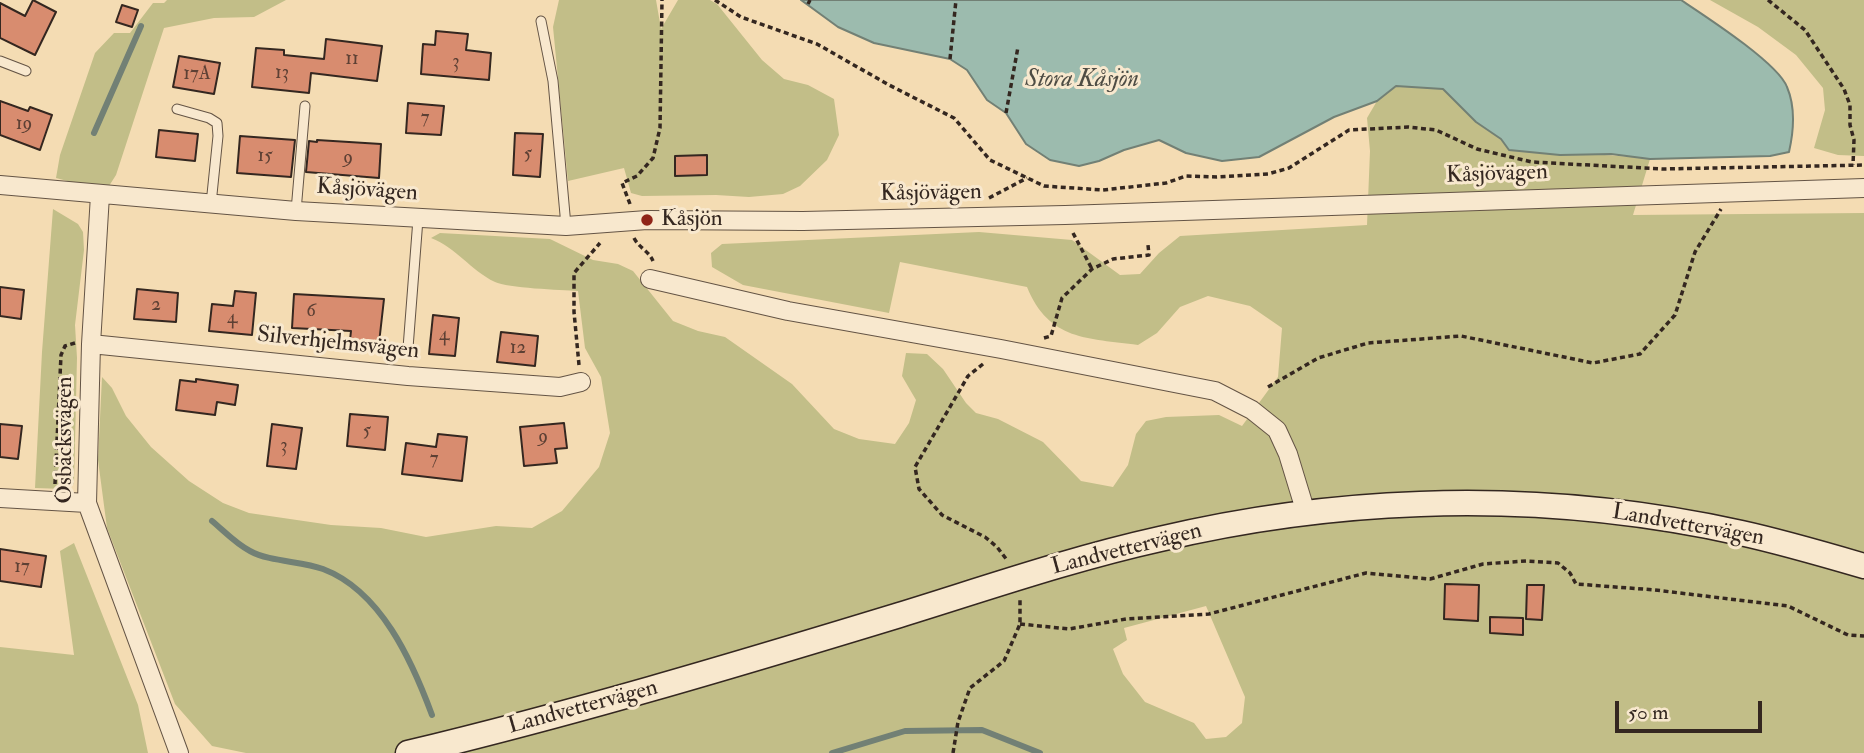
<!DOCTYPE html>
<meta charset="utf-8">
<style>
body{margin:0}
#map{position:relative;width:1864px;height:753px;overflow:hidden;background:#f4dcb3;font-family:"IM FELL Double Pica",serif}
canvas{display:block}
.scale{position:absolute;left:1615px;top:701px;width:147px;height:32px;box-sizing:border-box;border:4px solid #342720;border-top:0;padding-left:9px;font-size:21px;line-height:24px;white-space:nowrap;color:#342720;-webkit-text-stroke:5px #f8e8ce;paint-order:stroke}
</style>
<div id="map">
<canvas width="1864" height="753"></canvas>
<div class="scale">50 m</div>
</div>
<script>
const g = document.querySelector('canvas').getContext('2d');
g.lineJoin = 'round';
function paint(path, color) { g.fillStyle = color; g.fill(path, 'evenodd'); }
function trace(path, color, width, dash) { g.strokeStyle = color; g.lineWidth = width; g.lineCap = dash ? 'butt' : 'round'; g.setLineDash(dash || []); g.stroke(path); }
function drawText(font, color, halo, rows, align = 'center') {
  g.font = font + ' "IM FELL Double Pica",serif'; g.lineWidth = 6; g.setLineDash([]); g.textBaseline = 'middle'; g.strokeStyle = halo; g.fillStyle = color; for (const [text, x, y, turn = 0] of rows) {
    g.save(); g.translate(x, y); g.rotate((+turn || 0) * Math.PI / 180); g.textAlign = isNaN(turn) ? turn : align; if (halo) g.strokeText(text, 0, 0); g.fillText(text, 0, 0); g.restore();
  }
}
paint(new Path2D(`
 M167,0H286L254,17L214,18L164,28L116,175L109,186L75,183L56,178L60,155L95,53L114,33H130L153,3H164Z
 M559,0H656L661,29L678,0H710L717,4L762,60L784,79L808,85L834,99L839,135L827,160L800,186L783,194L749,197L716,195L642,196L631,193L624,168L568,181L553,27Z
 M1710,0H1864V156L1838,155L1814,148L1825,110L1823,88L1796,55L1758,27Z
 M1396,86L1443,89L1476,122L1501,139L1510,150C1556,154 1603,153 1650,159L1633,215L1864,213V753H246L212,746L175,704L107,528L98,460L102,377L112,388L126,416L151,447L189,481L223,503L249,513L331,525L381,528L426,537L496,526L532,528L562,511L599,467L610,433L601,377L585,348L578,291C561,290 507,288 495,282C470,270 457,248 431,238L440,233L550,239L593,260L618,264L633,271L673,321L698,331L725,337L792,384L834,429L859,439L895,444L909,423L916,400L902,376L906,353L927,354L943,369L966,403L976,413L998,419L1043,442L1081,481L1113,487L1128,465L1136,434L1146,421L1166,417L1219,415L1242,426L1278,377L1282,328L1250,306L1208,296L1180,307L1157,333L1138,345C1088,338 1049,341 1027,287L900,262L889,313L743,285L712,267L711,253L722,244L979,232L1072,240L1120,275L1140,274L1159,253L1180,236L1367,225L1370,151L1367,118L1377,101ZM1206,606L1245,697L1242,723L1226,737L1206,739L1194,723L1145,702L1123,674L1113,649L1127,640L1124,628Z
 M53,209L78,224L83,232L84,250L75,325L77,358L74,484L63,489L35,488L42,352Z
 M74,543L138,705L148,753H0V647L74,655L60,551Z`), '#c2be88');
const water = new Path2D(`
 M801,0H1681C1705,16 1778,63 1787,87C1796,108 1794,130 1789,152L1770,156L1650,159L1611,154L1560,155L1509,150L1501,139L1476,122L1443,89L1396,86L1377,101L1334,117L1259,157L1222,161L1186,153L1159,140L1124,150L1099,161L1079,166L1050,160L1026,144L1006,113L987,100L967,70L950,59L874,43L838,27Z`);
paint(water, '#9cbbae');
trace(water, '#728075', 2);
trace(new Path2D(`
 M94,133L141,26
 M212,521C224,531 236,544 250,551C270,562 301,561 323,569C381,591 412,661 432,715
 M832,753L905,731L982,730L1040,753`), '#728075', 6);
const building = new Path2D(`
 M33,0L56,12L35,55L0,38V3L25,16Z
 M122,5L138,10L132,27L116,22Z
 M436,31L468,34L466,50L491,53L489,80L421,74L423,44L435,45Z
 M326,39L382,46L377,81L311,73L309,93L252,87L256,48L284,50V55L324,59Z
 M179,56L220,63L214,94L173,87Z
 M0,101L28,111L30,107L52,115L40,150L0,135Z
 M408,103L444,106L441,135L406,133Z
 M159,130L198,134L195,161L156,157Z
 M515,133L543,134L540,177L513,175Z
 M240,136L295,140L291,177L237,173Z
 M317,140L381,144L379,178L306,172L309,141L317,142Z
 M707,155V175L675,176V156Z
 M0,287L24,290L21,319L0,316Z
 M137,289L178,293L176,322L134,319Z
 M235,291L256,293L252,335L209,331L212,304L233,306Z
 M294,294L384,299L378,352L349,349L351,331L292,328Z
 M433,315L459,318L455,356L429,354Z
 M501,332L538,336L535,366L497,362Z
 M196,379L238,385L235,405L217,402L215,415L176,410L180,380L196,382Z
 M350,414L388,417L385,450L347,446Z
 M564,423L567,448L555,449L557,463L524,466L520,427Z
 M0,424L22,426L18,459L0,457Z
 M272,424L302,428L296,469L267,466Z
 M438,434L467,437L462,481L402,474L406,443L436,447Z
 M0,549L46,556L41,587L0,581Z
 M1445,584L1479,585L1478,621L1444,619Z
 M1527,585H1544L1542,620L1526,619Z
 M1490,617L1523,618V635L1490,633Z`);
paint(building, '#d88c6f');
trace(building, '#342720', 2);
const lane = new Path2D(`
 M541,21L553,81L566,226
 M0,61L26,71
 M177,109L209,118L217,123L218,136L211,204
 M296,211L305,106
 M408,348L418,219`);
const street = new Path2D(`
 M0,185L296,211L566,226L647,220L803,221L1065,215L1864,188
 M100,195L91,344L87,503L179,753
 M650,279L788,311L1001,349L1215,391L1252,410L1277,430L1288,454L1306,513
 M91,344L408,376L560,387L581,382
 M0,498L87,503`);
const secondary = new Path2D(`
 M408,753C571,714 732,666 893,617C981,590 1070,559 1160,539C1245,519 1332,507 1420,504C1527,500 1636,510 1741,533C1782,542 1823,554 1864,566`);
trace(lane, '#645445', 11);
trace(street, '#645445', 20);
trace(secondary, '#342720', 27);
trace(new Path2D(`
 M715,0L741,17L817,44L889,85L954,118L990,160L1044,186L1103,190L1166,183L1186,176L1217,177L1268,174L1289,168L1349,130L1408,127L1436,130L1477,149L1532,162L1663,169L1864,165
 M1768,0L1805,30L1844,89L1850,105V125L1854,140L1853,165
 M808,4L810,0
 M950,59L956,0
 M1006,113L1018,47
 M989,198L1027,178
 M630,204L622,183L637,176L653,158L660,128L662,0
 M1073,233L1092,269
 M634,238C639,248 649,251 653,261
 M1044,338L1051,336L1062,298L1092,269L1113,259L1149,255L1148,245
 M983,364L968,376L915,467L919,489L942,515L985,537L997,547L1007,560
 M579,365L574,312V273L600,243
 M1268,387L1318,358L1368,343L1461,336L1593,363L1640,354L1675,315L1695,252L1721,209
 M55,484L61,355L65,346L75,343
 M1020,624L1069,629L1126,619L1209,614L1366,573L1430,579L1483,564L1526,561L1558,563L1570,573L1576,584L1655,590L1788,606L1848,635L1864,636
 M953,753L958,722L970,688L1004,661L1020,624V600`), '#342720', 3.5, [5, 3.5]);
trace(lane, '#f8e8ce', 9);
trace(street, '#f8e8ce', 18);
trace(secondary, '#f8e8ce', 24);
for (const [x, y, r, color] of [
 [647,220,7,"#8f2418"]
]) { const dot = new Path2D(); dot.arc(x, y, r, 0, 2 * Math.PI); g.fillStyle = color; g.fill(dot); trace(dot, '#f8e8ce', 2.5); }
drawText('19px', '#5d4034', null, [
 ["11",352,60],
 ["3",456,63],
 ["13",282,74],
 ["17A",197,75],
 ["7",425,119],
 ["19",24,125],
 ["5",528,155],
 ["15",265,157],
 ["9",348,159],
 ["2",156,306],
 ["6",311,312],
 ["4",232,319],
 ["4",444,336],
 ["12",518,349],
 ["5",367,432],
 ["9",543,438],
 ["3",284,447],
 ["7",434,460],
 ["17",22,568]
]);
drawText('23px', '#342720', '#f8e8ce', [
 ["Kåsjövägen",1497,175,-2],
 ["Kåsjövägen",367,191,4],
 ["Kåsjövägen",931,194,-1],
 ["Silverhjelmsvägen",338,344,6],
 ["Osbäcksvägen",66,440,-90],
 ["Landvettervägen",1688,526,10],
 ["Landvettervägen",1127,550,-14],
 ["Landvettervägen",583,708,-15]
]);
drawText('23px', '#342720', '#f8e8ce', [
 ["Kåsjön",661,220]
], 'left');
drawText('italic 24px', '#4e4c44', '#f8e8ce', [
 ["Stora Kåsjön",1082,81]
]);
</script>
